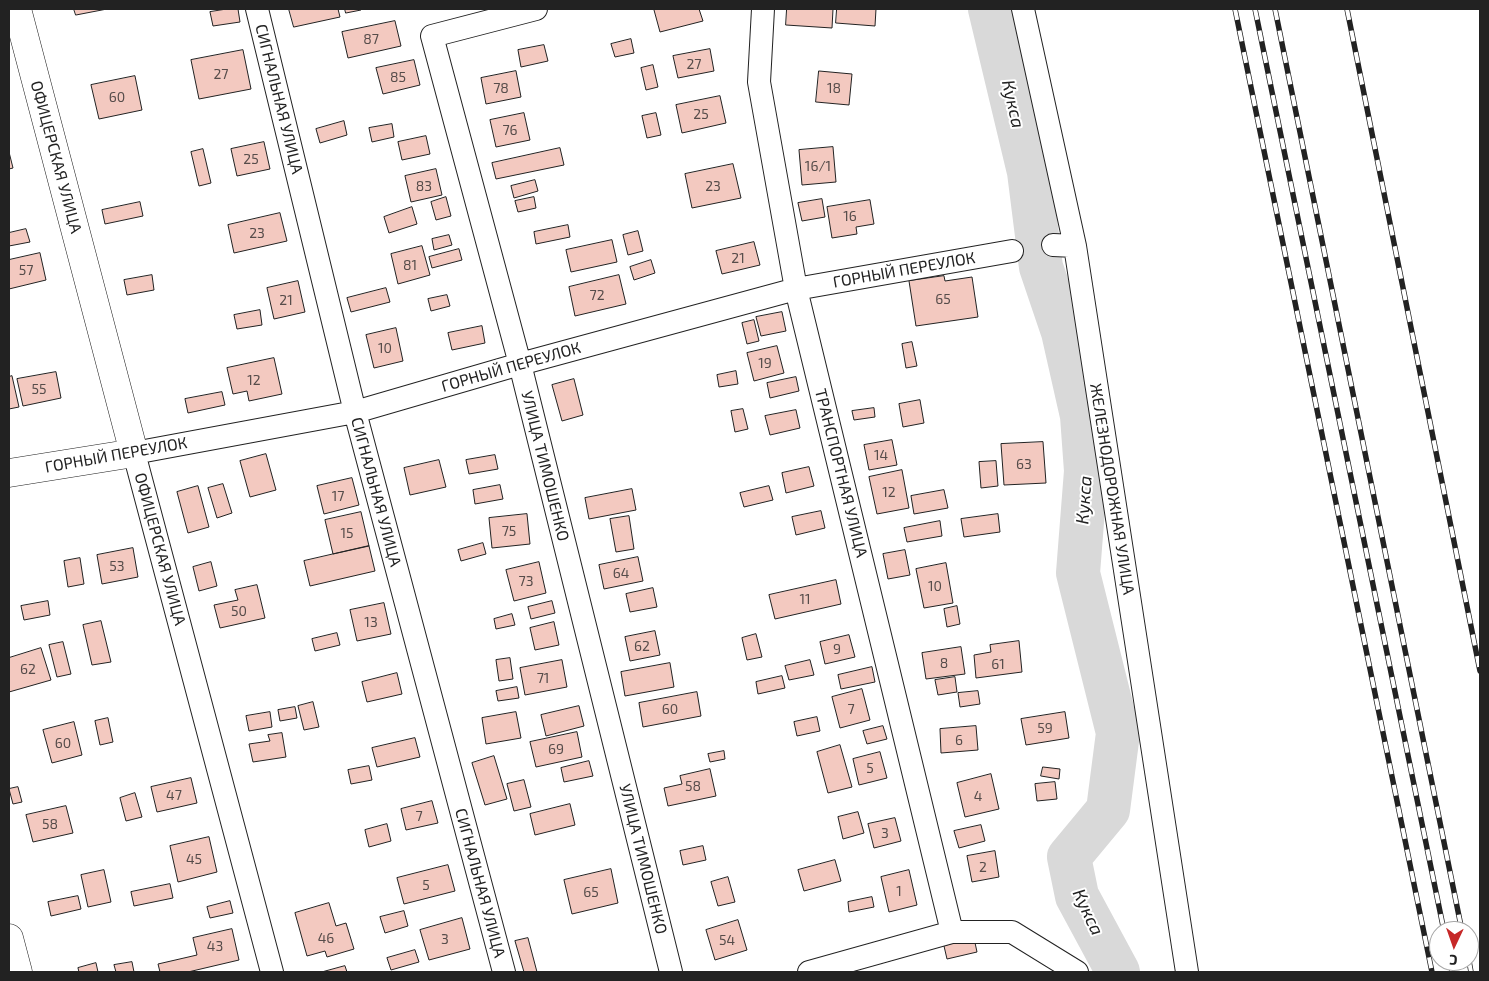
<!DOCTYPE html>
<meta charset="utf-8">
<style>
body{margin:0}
#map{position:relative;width:1489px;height:981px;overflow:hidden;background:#fff;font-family:"Exo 2",sans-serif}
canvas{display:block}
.frame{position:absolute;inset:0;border:10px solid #222;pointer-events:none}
.north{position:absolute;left:1429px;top:921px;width:50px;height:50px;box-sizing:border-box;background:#fff;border:1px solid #a7a7a7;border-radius:50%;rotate:183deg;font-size:14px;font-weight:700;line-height:20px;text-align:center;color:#222}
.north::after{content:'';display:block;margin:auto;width:18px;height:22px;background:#c62828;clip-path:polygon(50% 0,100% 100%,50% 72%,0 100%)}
</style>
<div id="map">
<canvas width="1489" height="981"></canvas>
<div class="frame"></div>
<div class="north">С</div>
</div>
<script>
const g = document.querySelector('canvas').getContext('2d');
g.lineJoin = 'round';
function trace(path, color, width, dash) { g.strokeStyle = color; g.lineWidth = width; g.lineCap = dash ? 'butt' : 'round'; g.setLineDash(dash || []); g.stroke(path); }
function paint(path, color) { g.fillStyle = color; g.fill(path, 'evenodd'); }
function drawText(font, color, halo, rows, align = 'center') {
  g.font = font + ' "Exo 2",sans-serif'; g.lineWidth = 4; g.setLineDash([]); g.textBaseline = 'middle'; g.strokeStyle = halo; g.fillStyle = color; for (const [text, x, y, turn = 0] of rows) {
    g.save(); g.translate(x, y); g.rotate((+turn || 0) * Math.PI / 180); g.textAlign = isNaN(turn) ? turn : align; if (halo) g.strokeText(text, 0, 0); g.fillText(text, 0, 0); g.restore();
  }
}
trace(new Path2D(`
 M990,9L1029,172L1041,267L1063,332L1082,416L1086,471L1078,573L1118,733L1108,810L1069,857L1077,896L1118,972`), '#d9d9d9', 44);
const building = new Path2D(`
 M74,9H107L76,15Z
 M227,9H238L240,22L213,26L210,12Z
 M289,9H338L340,17L294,27Z
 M345,9H361V10L346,13Z
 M659,9H699L703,21L660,32L654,10Z
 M787,9H833L832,28L786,25Z
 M837,9H876L875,26L836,23Z
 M395,21L401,46L348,58L342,32Z
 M631,39L634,53L615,57L611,44Z
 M544,45L548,61L521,67L518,50Z
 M710,49L714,71L678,78L673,56Z
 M243,50L251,89L199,99L191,60Z
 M414,60L420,85L383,94L376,68Z
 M653,65L658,87L646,90L641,68Z
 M516,71L521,97L486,104L481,78Z
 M819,71L852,74L849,105L816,102Z
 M135,76L142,110L99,119L91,85Z
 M720,96L726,123L682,133L676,105Z
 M524,113L530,140L496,147L490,120Z
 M656,113L661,135L647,138L642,116Z
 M344,121L347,135L320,143L316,129Z
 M392,124L394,137L372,142L369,128Z
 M426,136L430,154L402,160L398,142Z
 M264,142L270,169L237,176L231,149Z
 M833,147L836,182L802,185L799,150Z
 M560,148L564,165L496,179L492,163Z
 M203,149L211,183L199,186L191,152Z
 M9,152L13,168L9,169Z
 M733,164L741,198L692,208L685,174Z
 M436,169L442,195L411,202L405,176Z
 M535,180L538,191L514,198L511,186Z
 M446,197L451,216L436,220L431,202Z
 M534,197L536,208L518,212L515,201Z
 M822,199L825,217L802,221L798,203Z
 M870,200L874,224L856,227L857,234L832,238L827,207Z
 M140,202L143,216L105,224L102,210Z
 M412,207L417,224L389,233L384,217Z
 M280,213L287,241L234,253L228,225Z
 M568,225L570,237L536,244L534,232Z
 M26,229L30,242L9,246V233Z
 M638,231L643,251L628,255L623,235Z
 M449,235L452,245L434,250L432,239Z
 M612,240L617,262L571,272L566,250Z
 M754,242L760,265L722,274L716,251Z
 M422,246L430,275L398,284L391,254Z
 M459,249L462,260L432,268L429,257Z
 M40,253L46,280L9,289V260Z
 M651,260L655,273L634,280L630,267Z
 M152,275L154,290L127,295L124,280Z
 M619,275L626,304L575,316L569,287Z
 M944,276L945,281L972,277L978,317L916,326L909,281Z
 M298,281L305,312L274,319L267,288Z
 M386,288L390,302L351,312L347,298Z
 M447,295L450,306L431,311L428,299Z
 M260,310L262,325L237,329L234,315Z
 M782,312L786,331L761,336L756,317Z
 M754,320L759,341L747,344L742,323Z
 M482,326L485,343L452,350L448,333Z
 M396,328L403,361L374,368L366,335Z
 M912,342L917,366L906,368L902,344Z
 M777,346L784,373L754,381L747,353Z
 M274,358L282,394L249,401L247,391L233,394L227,368Z
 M736,371L738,384L719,387L717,375Z
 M56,372L61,398L23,406L17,379Z
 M12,376L19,407L9,409V377Z
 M796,377L799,391L770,398L767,383Z
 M574,379L583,415L562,421L552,385Z
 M222,392L225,405L188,413L185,399Z
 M920,400L924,423L903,427L899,404Z
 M874,408L875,417L854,420L852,411Z
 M743,409L748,429L735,432L731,411Z
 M796,410L800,428L770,435L765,416Z
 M892,440L897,465L869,470L864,445Z
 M1043,442L1046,483L1004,485L1001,444Z
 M266,454L276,490L250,497L240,461Z
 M495,455L498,469L469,474L466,460Z
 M439,460L446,487L410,495L404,468Z
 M996,461L998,486L981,488L979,462Z
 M809,467L814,486L786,493L782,473Z
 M902,470L909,508L877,514L869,477Z
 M352,478L359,505L324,514L317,486Z
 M223,484L232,513L217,518L208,488Z
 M500,485L503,499L475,504L473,490Z
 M198,486L209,527L188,533L177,492Z
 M769,486L773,500L744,507L740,493Z
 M632,489L636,510L589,519L585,498Z
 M944,490L948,508L914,514L911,496Z
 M821,511L825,528L796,535L792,517Z
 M361,512L369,546L333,554L325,520Z
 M527,514L530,544L492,548L489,518Z
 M998,514L1000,532L964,537L961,519Z
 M629,516L634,549L616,552L610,519Z
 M940,521L942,536L907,542L904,528Z
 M483,543L486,554L461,561L458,550Z
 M369,546L375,571L310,586L304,561Z
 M133,548L138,577L102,584L97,555Z
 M905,550L910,575L888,579L883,554Z
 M638,557L643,581L604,589L599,565Z
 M80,558L84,584L68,587L64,561Z
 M211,562L217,586L199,591L193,567Z
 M539,562L546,593L514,601L506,570Z
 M946,563L953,603L924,608L916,569Z
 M836,580L841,604L775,619L769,595Z
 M257,585L265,618L220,628L214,605L238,600L235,590Z
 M653,588L657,607L630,612L626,594Z
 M48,601L50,615L24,620L21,606Z
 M552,601L555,613L531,619L528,607Z
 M384,603L391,634L357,641L350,610Z
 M957,606L960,624L947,627L944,609Z
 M512,614L515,625L496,629L494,619Z
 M101,621L111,662L92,665L83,625Z
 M554,622L559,645L535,650L530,628Z
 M655,631L660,655L630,661L625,637Z
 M337,633L340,645L315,651L312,639Z
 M756,634L762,657L747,660L742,638Z
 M849,635L855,657L825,664L820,642Z
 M1019,641L1022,672L976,678L974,655L991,652L990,645Z
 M63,642L71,674L57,677L49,645Z
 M961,647L965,674L926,679L922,653Z
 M41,648L51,680L9,692V658Z
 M510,658L513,679L499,681L496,660Z
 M562,660L567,687L525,695L520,668Z
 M810,660L814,675L789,680L785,666Z
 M670,663L674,687L625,696L621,672Z
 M872,667L875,682L841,689L838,675Z
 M397,673L402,694L367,702L362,682Z
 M782,676L785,688L758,694L756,682Z
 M955,677L957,692L938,695L935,680Z
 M517,687L519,698L498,701L496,691Z
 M862,689L870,720L840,728L832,697Z
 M978,691L980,704L960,707L958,693Z
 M697,692L701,716L643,727L639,703Z
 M313,702L319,727L304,730L298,706Z
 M579,706L584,726L546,736L541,715Z
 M295,707L297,718L280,721L278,710Z
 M270,712L272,727L249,731L246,716Z
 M516,712L521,738L486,744L482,718Z
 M1065,712L1069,738L1026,745L1021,719Z
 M817,717L820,731L797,736L794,722Z
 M108,718L113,742L100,745L95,721Z
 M74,722L82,755L52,763L43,730Z
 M883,726L887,739L867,744L863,731Z
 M976,726L978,750L941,753L940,729Z
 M577,732L582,757L536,767L530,742Z
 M282,733L286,757L253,762L249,744L270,741L268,735Z
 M415,738L420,757L377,767L372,748Z
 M840,745L852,787L828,793L817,752Z
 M724,751L725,759L710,762L708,754Z
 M880,752L887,778L859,785L853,759Z
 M494,756L507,799L485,805L472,763Z
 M589,761L593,776L564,782L561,768Z
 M369,766L372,780L351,784L348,770Z
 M1043,767L1060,769L1059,779L1041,776Z
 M710,769L716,796L668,806L664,788L682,784L680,776Z
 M991,774L999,809L965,817L957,783Z
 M191,778L197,803L157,812L151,787Z
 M524,780L531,807L514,811L507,784Z
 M1055,782L1057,799L1037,801L1035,784Z
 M18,787L22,802L13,804L9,789Z
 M135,793L142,817L126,821L120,798Z
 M432,801L438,823L406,830L401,809Z
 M570,804L575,825L535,835L530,814Z
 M66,806L73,833L33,842L26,815Z
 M858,812L864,833L843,839L838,817Z
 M895,818L901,841L874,848L868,824Z
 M387,824L391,841L369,847L365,830Z
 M981,825L985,841L959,848L954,831Z
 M209,837L217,872L178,882L170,846Z
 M703,846L706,860L683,865L680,851Z
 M995,851L999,877L972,882L967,856Z
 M835,860L841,881L804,891L798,870Z
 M448,865L455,891L404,904L397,878Z
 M611,869L618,903L572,914L564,880Z
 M104,870L111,902L88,907L81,875Z
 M909,870L917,905L889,912L881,877Z
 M728,877L735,902L718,906L711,882Z
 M170,884L173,898L134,906L131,892Z
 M78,896L81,909L51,916L48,902Z
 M872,897L874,907L849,912L848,902Z
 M230,901L233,913L210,918L207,907Z
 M329,903L336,926L346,923L354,949L327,957L325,951L307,956L295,913Z
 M404,911L408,926L385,933L380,917Z
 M462,918L470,949L429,960L420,930Z
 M738,920L747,950L715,960L706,930Z
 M232,929L239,960L188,972H160L158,964L197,955L193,938Z
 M528,938L537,972H524L515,941Z
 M974,938L977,952L947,959L944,946Z
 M415,950L419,962L391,970L387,958Z
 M132,962L134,972H116L114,965Z
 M96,963L98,972H79L78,968Z
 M345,966L347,972H322Z`);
paint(building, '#f3c9c0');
trace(building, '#222', 1);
const street = new Path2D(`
 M257,9L355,412L504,972
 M536,9L432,36L520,364L671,972
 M763,9L759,82L796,289L952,932
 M1023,9L1075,246L1187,972
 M1053,245L1075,246
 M272,972L134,453L355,412L520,364L796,289L1012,251
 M809,972L952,932H1012L1077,972`);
const secondary = new Path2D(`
 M9,473L134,453L17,9
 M9,938L18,972`);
trace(street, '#222', 24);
trace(secondary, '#222', 29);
trace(street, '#fff', 22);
trace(secondary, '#fff', 28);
const rail = new Path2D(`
 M1235,9L1432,972
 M1255,9L1444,931
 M1275,9L1462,931
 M1347,9L1480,671
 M1450,961L1452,972
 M1469,961L1471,972`);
trace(rail, '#222', 5.5);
trace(rail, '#fff', 4, [11]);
drawText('14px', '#564c4a', null, [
 ["87",371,39],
 ["27",694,64],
 ["27",221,74],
 ["85",398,77],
 ["78",501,88],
 ["18",834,88],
 ["60",117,97],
 ["25",701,114],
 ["76",510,130],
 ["25",251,159],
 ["16/1",818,166],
 ["83",424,186],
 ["23",713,186],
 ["16",850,216],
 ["23",257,233],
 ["21",738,258],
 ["81",410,265],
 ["57",26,270],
 ["72",597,295],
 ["65",943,299],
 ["21",286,300],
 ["10",385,348],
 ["19",765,363],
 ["12",254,380],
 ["55",39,389],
 ["14",881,455],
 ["63",1024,464],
 ["12",889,492],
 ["17",338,496],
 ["75",509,531],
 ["15",347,533],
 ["53",117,566],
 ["64",621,573],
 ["73",526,581],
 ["10",935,586],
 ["11",805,599],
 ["50",239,611],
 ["13",371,622],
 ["62",642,646],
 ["9",837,649],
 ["8",944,663],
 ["61",998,664],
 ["62",28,669],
 ["71",543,678],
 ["60",670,709],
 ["7",851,709],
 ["59",1045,728],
 ["6",959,740],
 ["60",63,743],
 ["69",556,749],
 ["5",870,768],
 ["58",693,786],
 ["47",174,795],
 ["4",978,796],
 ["7",419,816],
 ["58",50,824],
 ["3",885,833],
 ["45",194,859],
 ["2",983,867],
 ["5",426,885],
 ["1",899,891],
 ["65",591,892],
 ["46",326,938],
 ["3",445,939],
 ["54",727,940],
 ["43",215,946]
]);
drawText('16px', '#222', '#fff', [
 ["СИГНАЛЬНАЯ УЛИЦА",279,99,76],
 ["ОФИЦЕРСКАЯ УЛИЦА",56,157,75],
 ["ГОРНЫЙ ПЕРЕУЛОК",904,270,-10],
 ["ГОРНЫЙ ПЕРЕУЛОК",511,367,-16],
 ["ГОРНЫЙ ПЕРЕУЛОК",116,455,-10],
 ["УЛИЦА ТИМОШЕНКО",545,466,76],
 ["ТРАНСПОРТНАЯ УЛИЦА",841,473,76],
 ["ЖЕЛЕЗНОДОРОЖНАЯ УЛИЦА",1112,489,81],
 ["СИГНАЛЬНАЯ УЛИЦА",376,492,75],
 ["ОФИЦЕРСКАЯ УЛИЦА",160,549,75],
 ["УЛИЦА ТИМОШЕНКО",643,859,76],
 ["СИГНАЛЬНАЯ УЛИЦА",480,883,75]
]);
drawText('italic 18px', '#222', '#fff', [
 ["Кукса",1013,104,77],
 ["Кукса",1084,500,-86],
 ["Кукса",1088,912,65]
]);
</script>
